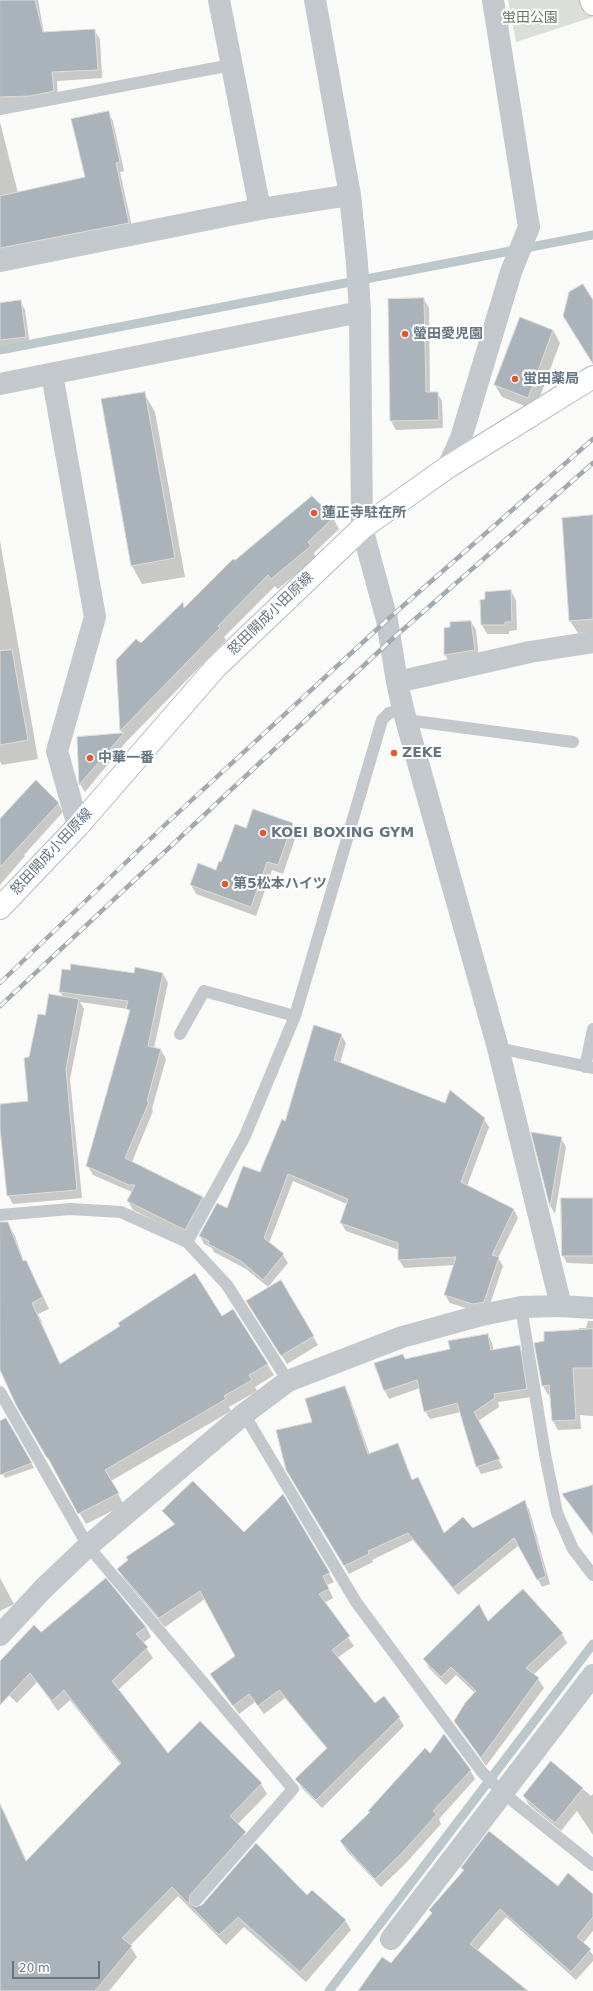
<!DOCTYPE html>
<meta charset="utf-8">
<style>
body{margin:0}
#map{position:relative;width:593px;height:1991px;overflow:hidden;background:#fafaf8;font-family:"DejaVu Sans",sans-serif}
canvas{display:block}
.scale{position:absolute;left:12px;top:1961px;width:88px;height:18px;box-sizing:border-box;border:2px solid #657683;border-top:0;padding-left:5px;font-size:12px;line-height:14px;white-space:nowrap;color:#657683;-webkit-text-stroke:3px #fff;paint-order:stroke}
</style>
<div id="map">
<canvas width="593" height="1991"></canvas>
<div class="scale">20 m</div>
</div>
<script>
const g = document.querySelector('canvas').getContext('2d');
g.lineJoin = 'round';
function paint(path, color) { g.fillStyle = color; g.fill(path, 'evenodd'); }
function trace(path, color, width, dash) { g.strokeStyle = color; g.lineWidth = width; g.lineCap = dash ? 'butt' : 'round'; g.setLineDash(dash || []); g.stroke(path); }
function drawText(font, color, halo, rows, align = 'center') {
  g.font = font + ' "DejaVu Sans","Noto Sans JP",sans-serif'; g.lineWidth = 4; g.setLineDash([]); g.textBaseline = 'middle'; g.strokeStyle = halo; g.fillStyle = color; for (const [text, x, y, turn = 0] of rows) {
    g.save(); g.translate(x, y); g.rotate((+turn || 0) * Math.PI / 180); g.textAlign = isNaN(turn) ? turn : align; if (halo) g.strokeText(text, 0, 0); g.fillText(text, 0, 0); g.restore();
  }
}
paint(new Path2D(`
 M508,0H593V17L516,42Z`), '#dadfd7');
paint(new Path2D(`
 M0,0H38L44,33L94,30L100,39L102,78L57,81L58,100L0,106Z
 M108,112L113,121L124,171L120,172L133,231L0,259V122L18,193L86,178Z
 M424,299L429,308L430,393H437L442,401L443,428L396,430L391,421Z
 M20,301L25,310L30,346L0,350V304Z
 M553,330L560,343L535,410L502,397L495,385Z
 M144,393L155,412L185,577L142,584L132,566L103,400Z
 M593,516V632L578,633L570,621Z
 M333,518L339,529L314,553L316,558L278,589L275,586L224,637L226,640L127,741L85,792L80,784L78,738L123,734L121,731L117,660L141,644L182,603L185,608L235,562Z
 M0,541L38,759L2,765L0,761Z
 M511,591L516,600L517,630L509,631V634H487L482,625L481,601Z
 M471,622L476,630L479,659L450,663L445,655Z
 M58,803L63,812L24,855L25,856L0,885V820Z
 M292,824L297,833L283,874L272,870L256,916L196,894L191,885L217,871L247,829Z
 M135,974H163L168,983L154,1048L161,1050L166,1059L152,1109L153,1111L132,1162L203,1197L208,1206L190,1238L133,1210L128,1201L132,1192L93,1175L88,1166L130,1014L128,1009L80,1002L84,1009L70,1079L82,1198L13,1204L8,1195L0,1105L29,1102L30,1058L46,1017L63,997L60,991Z
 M341,1035L346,1043L340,1063L484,1119L489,1127L467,1186L514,1210L518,1218L498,1258L503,1266L488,1310L478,1312L450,1303L445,1295L455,1265L404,1268L399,1260V1250L346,1231L341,1223L347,1204L293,1181L269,1243L283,1255L288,1263L268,1287L246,1269L214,1252L212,1248L204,1244L200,1236L217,1205L228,1210L260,1173L286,1122Z
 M533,1133L561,1138L566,1147L555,1214L551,1207Z
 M593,1199V1264L567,1263L562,1254Z
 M8,1224L15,1236L24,1262L32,1273L49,1309L38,1314L42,1322L0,1332V1227Z
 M280,1281L318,1345L287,1364L253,1310Z
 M222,1317L267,1364L274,1375L255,1387L257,1391L229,1407L231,1411L111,1481L124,1505L86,1524L17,1404L0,1368V1356L49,1341L61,1365Z
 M588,1321H593V1416L580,1415L581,1429L558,1430L553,1421L551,1394L548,1395L543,1386L536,1343L579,1330V1328H586Z
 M488,1335L492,1343L494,1351L519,1346L524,1354L531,1397L498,1402L499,1407L478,1421L503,1468L481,1474L477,1466L461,1412L430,1419L425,1411L420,1388L389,1399L385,1391L376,1364L403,1355L406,1360L451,1349Z
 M344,1387L349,1395L370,1455L398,1444L413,1481L444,1534L473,1530L524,1502L529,1509L550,1584L542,1587L519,1545L458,1595L413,1540L372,1560L373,1562L349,1574L287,1469L314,1422Z
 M6,1420L34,1468L5,1478L0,1468V1422Z
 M593,1486V1536L563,1495Z
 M283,1496L334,1582L327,1585L333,1598L324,1603L354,1646L337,1658L375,1704L399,1718L404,1726L322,1808L301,1787L296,1779L327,1749L285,1698L264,1714L255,1702L239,1714L217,1683L236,1656L205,1599L165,1627L123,1578L118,1569L175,1526L164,1511L244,1533Z
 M0,1578L14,1604L0,1611Z
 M105,1580L146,1627L151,1637L143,1643L153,1658L118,1690L168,1754L261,1784L267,1794L237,1825L251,1843L196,1906L195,1908L307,1897L345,1920L351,1930L306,1982L244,1927L226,1945L178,1896L130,1946L137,1957L109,1991H19L0,1982V1803L27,1862L121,1765L70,1700L58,1711L37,1682L17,1703L0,1687V1662L41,1633Z
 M488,1622L562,1634L567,1643L533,1675L538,1679L544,1688L486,1766L455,1721L475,1693L456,1675L446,1685L429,1668L424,1659Z
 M430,1755L470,1770L475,1779L439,1819L441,1824L406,1863L381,1887L346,1850L341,1842Z
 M550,1762L591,1796L593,1794V1835L577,1811L561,1831L529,1805L524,1796Z
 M462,1868L593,1895V1931L583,1943L593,1955V1961L576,1980L506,1917L477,1951L526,1991H359L391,1964L432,1914L430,1910L464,1871Z`), '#0003');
trace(new Path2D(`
 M0,350L593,235
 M329,1991L593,1644`), '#bbc7cb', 9);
const building = new Path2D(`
 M0,0H35L43,32L95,29L98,70L52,72L54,91L30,96L0,97Z
 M109,111L120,162L116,163L129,223L0,248V196L85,177L71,119Z
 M583,284L593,300V364L563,316L569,292Z
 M424,298L426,392H438L439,420L390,421L388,299Z
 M21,300L26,337L0,340V303Z
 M520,317L553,330L528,398L494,385Z
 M145,392L175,558L131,566L101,399Z
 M312,496L334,517L308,542L311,546L271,579L268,575L218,626L220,628L120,731L116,660L136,639L141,643L183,602L184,608L233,559L235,560Z
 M593,515V619L569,621L562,518Z
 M511,590L512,622H505V625H481L480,600L485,599V592Z
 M471,621L475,650L444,655V628L450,627V622Z
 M12,650L28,740L0,745V651Z
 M124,733L79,785L77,737Z
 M36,780L59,803L0,867V819Z
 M253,809L293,823L278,865L267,862L251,907L190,885L198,863L216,870L219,861L221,862L235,824L246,828Z
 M71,964L134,973L135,967L163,973L148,1046L161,1049L147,1101L149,1102L125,1158L203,1197L185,1230L127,1201L135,1185H129L86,1166L130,1010L126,1009L128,1001L59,992L62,969L70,970Z
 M49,994L79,999L66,1069L77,1190L7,1196L0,1129V1104L28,1101L24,1058L29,1057L38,1014L45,1015Z
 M314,1025L342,1034L334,1060L445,1103L450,1090L485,1118L461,1182L514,1209L492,1255L499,1257L484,1302L473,1304L444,1295L456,1257L398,1260V1243L340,1223L348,1199L288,1174L264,1238L284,1254L263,1280L241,1261L208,1244L209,1241L199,1236L217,1203L227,1208L243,1166L260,1172L282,1119L285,1121Z
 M531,1132L562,1137L550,1207Z
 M561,1198H593V1256H562Z
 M0,1222H8L23,1261L26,1260L43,1297L32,1303L60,1364L120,1326L118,1323L195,1273L222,1316L233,1309L268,1364L249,1375L252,1380L224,1396L226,1399L105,1470L119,1493L78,1514L48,1458H47L16,1405L0,1370Z
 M281,1280L314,1336L281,1356L246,1301Z
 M593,1329V1368H573L576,1420L552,1421L549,1385L542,1386L534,1343L544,1341V1332Z
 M488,1334L491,1350L520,1345L527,1389L494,1394L495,1398L474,1412L500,1459L476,1467L457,1403L424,1412L417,1380L384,1391L374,1363L403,1354L405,1359L450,1349L448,1341Z
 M345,1386L368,1454L398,1443L412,1480L418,1477L444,1533L463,1517L473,1528L525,1500L546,1576L537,1580L514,1538L453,1588L408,1533L368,1551L369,1554L344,1566L286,1470L276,1430L312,1422L305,1399Z
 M6,1418L32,1463L0,1475V1421Z
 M193,1481L244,1532L283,1494L330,1573L323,1576L329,1589L319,1594L350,1636L332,1650L375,1703L384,1696L400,1717L316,1800L295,1779L327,1748L279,1690L258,1706L249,1694L233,1706L210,1674L235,1656L200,1591L159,1618L117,1569L128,1560L126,1557L175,1524L162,1511Z
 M593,1485V1535L562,1494Z
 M106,1578L146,1627L136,1634L148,1647L112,1681L168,1753L200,1721L262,1783L230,1816L246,1832L190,1895L189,1903L195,1907L202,1905L256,1843L307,1895L312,1890L346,1920L300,1972L238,1917L219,1935L172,1887L122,1938L132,1946L95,1991H0V1804L26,1861L121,1763L64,1690L52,1701L30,1673L0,1705V1661L34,1625L41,1632Z
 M523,1589L563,1633L526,1668L539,1678L481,1758L454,1721L465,1703L476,1691L451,1667L441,1677L423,1659L479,1604L488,1621Z
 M444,1734L471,1770L433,1811L437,1814L401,1854L375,1879L340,1841L370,1812L368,1811L425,1748L430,1753Z
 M551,1761L583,1788L555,1823L523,1796Z
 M489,1831L558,1886L568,1873L593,1894V1917L577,1937L591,1949L571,1972L500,1909L470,1944L528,1991H358L382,1957L391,1963L432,1913L429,1910L464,1870L461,1868Z`);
paint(building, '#aab3b9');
trace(building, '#dcdcda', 1);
const secondary = new Path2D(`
 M0,908L78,826L216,667L362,528L448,467L593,377`);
const highway = new Path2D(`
 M591,0L593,4`);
trace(secondary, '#b3babf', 24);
trace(highway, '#b4b9bd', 24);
trace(new Path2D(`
 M0,109L231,65
 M406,720L573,742
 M180,1034L204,991L295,1016
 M498,1048L593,1068
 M585,1067L593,1029
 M0,1215L70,1209L121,1212L187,1242L227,1285L288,1381
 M187,1242L245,1136L295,1016L382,720L389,713L403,709
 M521,1307L545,1454L557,1513L573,1549L593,1575
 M0,1392L88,1546L293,1789L196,1900
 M244,1414L356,1602L482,1772L503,1793L593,1865`), '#c3c8cc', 12);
trace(new Path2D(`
 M219,0L260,209
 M315,0L350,195L357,263L360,312L362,528L387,620L397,682L403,709L498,1048L561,1306
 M0,261L260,209L350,195
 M52,374L95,617L57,751L78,826
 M0,384L360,312
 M448,467L461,438L511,272L529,227L493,0
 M397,682L530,652L593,642
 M0,1635L44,1588L88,1546L244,1414L288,1381L402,1337L482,1315L521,1307L561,1306L593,1308
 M391,1939L593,1675`), '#c3c8cc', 22);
trace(secondary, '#fff', 22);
trace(highway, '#fff', 22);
const rail = new Path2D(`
 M0,983L168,822L387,620L593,439
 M0,1006L390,641L593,463`);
trace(rail, '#a2aab0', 4.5);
trace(rail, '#fff', 3, [9]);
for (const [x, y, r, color] of [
 [405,334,4,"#e4572e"],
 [515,379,4,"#e4572e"],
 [314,513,4,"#e4572e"],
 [394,753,4,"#e4572e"],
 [90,758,4,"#e4572e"],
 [263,833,4,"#e4572e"],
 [225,884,4,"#e4572e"]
]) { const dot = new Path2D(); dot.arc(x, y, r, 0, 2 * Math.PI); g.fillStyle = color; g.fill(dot); trace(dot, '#fff', 1.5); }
drawText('14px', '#687a64', '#fff', [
 ["蛍田公園",530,18]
]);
drawText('bold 14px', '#657683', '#fff', [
 ["螢田愛児園",413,334],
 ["蛍田薬局",523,379],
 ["蓮正寺駐在所",322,513],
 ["ZEKE",402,753],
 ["中華一番",98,758],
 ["KOEI BOXING GYM",271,833],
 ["第5松本ハイツ",233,884]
], 'left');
drawText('14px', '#657683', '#fff', [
 ["怒田開成小田原線",271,614,-44],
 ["怒田開成小田原線",52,852,-47]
]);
</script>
